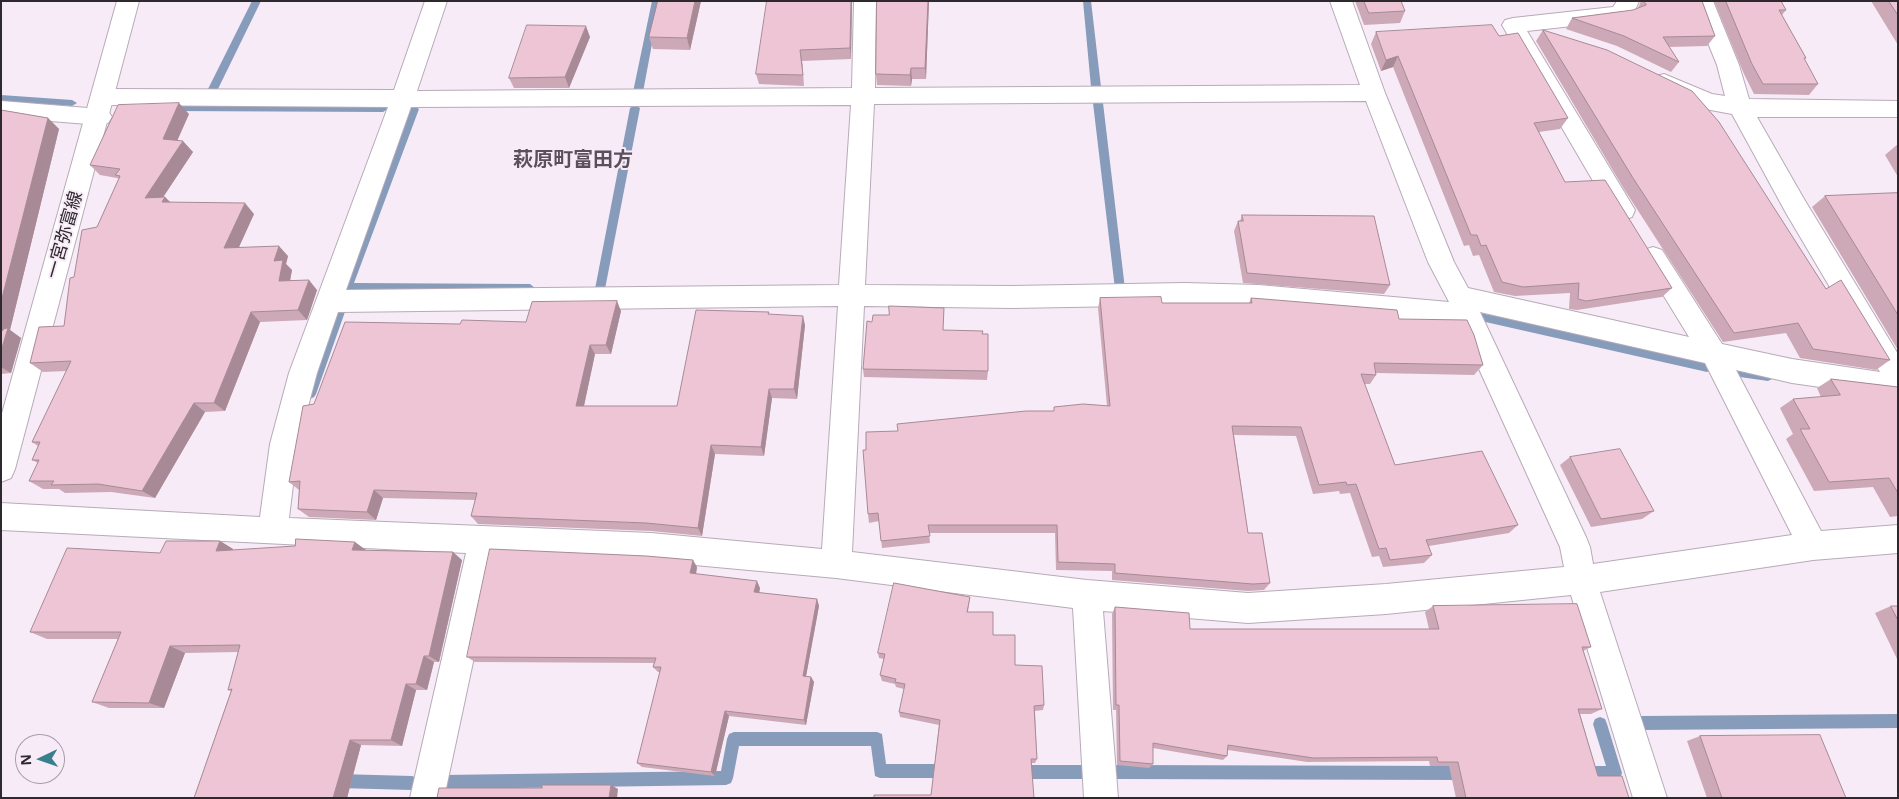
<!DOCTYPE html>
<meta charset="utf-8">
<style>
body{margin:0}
#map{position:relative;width:1899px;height:799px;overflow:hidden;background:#f8ebf8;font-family:"Noto Sans",sans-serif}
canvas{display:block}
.frame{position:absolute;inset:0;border:2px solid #2e292e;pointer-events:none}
.north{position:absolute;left:15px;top:734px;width:50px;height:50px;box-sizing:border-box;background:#f8ebf8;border:1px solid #a79da7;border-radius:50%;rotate:267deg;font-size:14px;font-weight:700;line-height:20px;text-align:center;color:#2e292e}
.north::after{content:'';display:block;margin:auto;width:18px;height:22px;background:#3a808c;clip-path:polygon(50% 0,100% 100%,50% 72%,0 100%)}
</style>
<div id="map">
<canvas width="1899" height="799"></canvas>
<div class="frame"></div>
<div class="north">N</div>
</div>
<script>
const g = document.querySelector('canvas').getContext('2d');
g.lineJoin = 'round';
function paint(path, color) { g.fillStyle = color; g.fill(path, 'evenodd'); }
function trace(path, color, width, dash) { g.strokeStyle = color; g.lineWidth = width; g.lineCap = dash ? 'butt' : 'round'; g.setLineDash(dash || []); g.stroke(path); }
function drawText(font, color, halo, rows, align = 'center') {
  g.font = font + ' "Noto Sans","Noto Sans JP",sans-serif'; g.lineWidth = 4; g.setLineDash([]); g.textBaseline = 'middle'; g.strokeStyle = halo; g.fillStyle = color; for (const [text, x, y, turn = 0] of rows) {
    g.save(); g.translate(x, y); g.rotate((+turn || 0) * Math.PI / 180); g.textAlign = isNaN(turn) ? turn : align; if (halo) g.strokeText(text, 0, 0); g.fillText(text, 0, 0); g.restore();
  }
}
paint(new Path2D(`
 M252,1H261L217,91L215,93H209L207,91Z
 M652,1H660L643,92L638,95L633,92Z
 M1083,1H1091L1101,87L1096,90L1091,87Z
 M1,95L72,100L77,103L72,106L1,101Z
 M1098,100L1103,103L1125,289L1120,293L1115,289L1093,103Z
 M169,105L383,106L388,109L383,112L169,111L164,108Z
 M635,105L640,108L605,289L600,293L595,289L630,108Z
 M414,106L419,109L354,283L530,284L535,288L534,291L343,290L342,287L409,109Z
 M341,305L346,309L316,394L314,397L310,399L306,397L304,394L336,309Z
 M1481,313L1707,362L1711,364L1713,367L1711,370L1707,372L1481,321L1477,320L1476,317L1477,314Z
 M1740,367L1768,371L1772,373L1774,376L1772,379L1768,381L1740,377L1736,375L1734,372L1736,369Z
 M1898,714V728L1640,730L1635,728L1633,723L1635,718L1640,716Z
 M1600,717L1605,719L1607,724L1622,773L1620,778C1610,782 1589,782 1579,778L1577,773L1579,768L1584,766H1606L1593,724L1595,719Z
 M734,732H877L882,734L886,764H948L953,766L955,771L953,776L948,778H880L875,776L871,746H739L733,778L731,783L726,785L444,789L439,787L437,782L439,777L444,775L721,771L727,739L729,734Z
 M1017,765H1084L1089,767L1091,772L1089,777L1084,779H1017L1012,777L1010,772L1012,767Z
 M1117,765L1465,766L1470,768L1472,773L1470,778L1465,780L1117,779L1112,777L1110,772L1112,767Z
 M338,774L412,776L417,778L419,783L417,788L412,790L338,788L333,786L331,781L333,776Z`), '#879bba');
const street = new Path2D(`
 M425,1H447L417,91L852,88L854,1H876L875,88L1360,85L1330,1H1352L1385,93L1454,262L1468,288L1689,337L1640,257L1644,250L1653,247L1662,250L1722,344L1792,359L1880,372L1786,213L1732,114L1700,108L1656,88L1653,82L1656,76L1664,74L1712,94L1725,96L1717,65L1691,1H1713L1739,65L1749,99L1898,101V117H1757L1804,199L1898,354V398L1792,383L1736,370L1821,531L1898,525V553L1813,560L1600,592L1667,798H1633L1571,595L1386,614L1248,623L1103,611L1118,798H1084L1073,608L836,578L651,561L496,554L444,798H410L466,553L1,530V503L260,517L270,444L289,373L388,107L105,105L97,103L94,97L97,91L105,89L394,90ZM1366,101L1428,262L1449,302L1259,285L1185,283L1012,286L865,285L874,104ZM851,105L839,285L346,290L411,107ZM1185,305L1259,307L1459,325L1560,547L1564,567L1386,584L1248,593L1087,580L852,552L864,306L1012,308ZM838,306L822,549L651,533L289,518L298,444L317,373L338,312ZM1480,312L1705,363L1792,535L1593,564L1590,547L1586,537Z
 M1617,1H1639L1633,15L1618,21L1527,31L1635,210L1632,217L1623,220L1614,217L1502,25L1505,20L1513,18L1613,7Z
 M1,101L100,109L108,111L112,117L108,123L100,125L1,117Z`);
const secondary = new Path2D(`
 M117,1H139L15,469L11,478L1,482V417Z`);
trace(street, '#b7abb8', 2);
trace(secondary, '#b7abb8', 2);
paint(street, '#fff');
paint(secondary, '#fff');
paint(new Path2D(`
 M701,1L690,50L653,49L649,37Z
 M852,1L851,59L802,61L804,86L759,84L756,74Z
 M877,1H929L926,79H912L911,86L877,85L876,74Z
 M1355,1H1401L1405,11L1400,23L1364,25Z
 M1641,1H1702L1715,36L1707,46L1669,47L1679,62L1671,72L1617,46L1566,29L1572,18L1633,10L1638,8Z
 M1714,1H1781L1786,10L1782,15L1806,58L1804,59L1818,84L1809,95L1754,94L1744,74Z
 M1871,1H1898V45Z
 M1543,30L1826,289L1890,360L1876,370L1800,358L1786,333L1723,342L1624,189L1536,41Z
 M1376,32L1499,36L1568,118L1560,129L1539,132L1565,182L1672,288L1662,297L1577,310L1569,309L1570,293L1515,296L1494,292L1479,255L1473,256L1469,245L1464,246L1393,67L1381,71L1371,44Z
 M590,37L569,88H514L509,78Z
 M1,110L48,118L59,129L10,330L21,338L11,373L1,374Z
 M189,114L177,141L193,152L163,197H165L170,202L254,214L239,247L288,256L286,264L292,270L290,281L317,290L307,320L260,322L225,411L205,412L155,498L111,492L65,493L59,489H43L29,481L38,463L32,460L38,446L32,442L67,371L43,372L30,363L64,326L74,277L119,179L117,178L100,175L90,165Z
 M1898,144V177L1885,155Z
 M1898,193V350L1812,207L1825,196Z
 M1242,215L1390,285L1384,294L1243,283L1234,231L1238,221H1240Z
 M1100,298L1162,303H1249L1251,298L1399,319L1483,365L1474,375L1376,373V375L1370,384H1364L1395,465L1518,525L1509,533L1429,546L1432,555L1424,563L1383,567L1379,556L1372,557L1350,493L1340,494L1339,491L1313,494L1296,436L1234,435L1248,533L1270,583L1264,590L1248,591L1112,580V571L1056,570L1055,533H929L930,543L882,548L879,521L869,523L868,514L866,450L898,431L1054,411V407L1107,406L1098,308Z
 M944,308L943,330L983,334L988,371L987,380L864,377L863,369L872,322L889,315Z
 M621,311L611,354H595L584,406H677L769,312V314L805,325L797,399L772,398L764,456L715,454L702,536L651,531L478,524L471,516L475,500L383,498L376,520L309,517L298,509L299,490L289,482L314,404L526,322Z
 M1831,379L1898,387V516L1890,517L1873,487L1814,491L1786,439L1793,434L1780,408L1793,399L1821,397L1817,388Z
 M1570,457L1654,511L1642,519L1591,527L1560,465Z
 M220,541L233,549V550H366L462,560L439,662H434L427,690H416L402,746L361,745L347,798H194L231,691L228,690L238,652L185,653L164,708H109L92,702L118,639H47L30,632L160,553Z
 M697,567L696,574L760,588L759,593L817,599L819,606L806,676L811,677L814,682L806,725L729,716L715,776L642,767L637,763L660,672H658L653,667L654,663L475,662L467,657Z
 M970,597L968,612L993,635L1044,705L1043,710L1035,711L1037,759L1035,763H1032L931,795L939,725L900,717L899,712L904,689L896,687L895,684L882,681L880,675L884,659L879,658L878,653Z
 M1433,606L1591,647L1583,651L1602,709L1591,714H1580L1598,776L1629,798H1456L1449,766H1430L1429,761L1307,762L1228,750L1227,756L1223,760L1153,748V764L1149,768L1117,765L1116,710H1113L1112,614L1115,607L1190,629H1429L1425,612Z
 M1891,606H1898V661L1875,613Z
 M1700,736L1846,798H1707L1687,741Z`), '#cda9b7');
paint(new Path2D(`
 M695,1H701L690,50L687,38Z
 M851,1H852L851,59L850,48Z
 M928,1H929L926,79L925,68Z
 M586,26L590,37L569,88L565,77Z
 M800,50L802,61L804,86L803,75Z
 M1398,56L1393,67L1381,71L1386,60Z
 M911,68L912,79L911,86L910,75Z
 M179,103L189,114L173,150L163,139Z
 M48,118L59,129L10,330L21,338L11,373L1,367V302Z
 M183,141L193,152L156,208L145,198Z
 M165,197L175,207L162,202Z
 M245,203L254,214L234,258L224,248Z
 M279,246L288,256L286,264L292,270L288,291L279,281L274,261Z
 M309,280L317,290L307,320L298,310Z
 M617,301L621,311L611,354L606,345Z
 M251,312L260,322L225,411L214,403Z
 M803,316L805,325L797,399L794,389Z
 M590,345L595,354L582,415L576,406Z
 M769,389L772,398L764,456L761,447Z
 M194,403L205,412L155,498L142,491Z
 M711,445L715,454L702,536L698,528Z
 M374,490L383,498L376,520L367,512Z
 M220,541L233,549L229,559L216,551Z
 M355,542L366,550L363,558L352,550Z
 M453,552L462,560L439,662L429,656Z
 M693,560L697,567L695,580L690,573Z
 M757,581L760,588L758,599L754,592Z
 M817,599L819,606L805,682L803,676Z
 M170,646L185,653L164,708L149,703Z
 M424,656L434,662L427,690L416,684Z
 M811,677L814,682L806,725L804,720Z
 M406,684L416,690L402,746L391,740Z
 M725,711L729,716L715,776L711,772Z
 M350,740L361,745L347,798H333Z
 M611,785L618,789L617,798H609Z`), '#a78a95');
const building = new Path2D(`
 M658,1H695L687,38L649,37Z
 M767,1H851L850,48L800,50L803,75L756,74Z
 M877,1H928L925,68H911L910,75L876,74Z
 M1364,1H1401L1405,11L1369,13Z
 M1644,1H1702L1715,36L1663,37L1679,62L1624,36L1572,18L1633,10L1646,5Z
 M1726,1H1781L1786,10H1779L1806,58H1804L1818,84H1763L1752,64Z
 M1889,1H1898V15Z
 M527,25L586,26L565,77L509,78Z
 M1492,25L1499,36L1518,33L1568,118L1534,123L1565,182L1605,180L1672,288L1586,301L1578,299L1579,283L1523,287L1502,282L1486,245L1481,246L1477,235H1471L1398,56L1386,60L1376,32Z
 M1543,30L1607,50L1692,91L1719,122L1826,289L1841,280L1890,360L1813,349L1798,323L1734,333L1633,178Z
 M179,103L163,139L183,141L145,198L165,197L162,202L245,203L224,248L279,246L274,261L283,260L279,281L309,280L298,310L251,312L214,403H194L142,491L98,484L51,485L54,481H29L39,460H32L40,442H32L71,361L30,363L39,327L64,326L70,278L74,277L82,230L97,227L120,176L115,175L120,169L90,165L118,105Z
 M1,110L48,118L1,302Z
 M1898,193V315L1825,196Z
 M1242,215L1374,216L1390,285L1247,273L1238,221H1243Z
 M1161,297L1162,303H1252L1251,298L1264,299L1397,310L1399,319L1467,320L1474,335L1483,365L1374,363L1376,375L1361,374L1395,465L1482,451L1518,525L1426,540L1432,555L1390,560L1386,548L1379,549L1356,484L1347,485L1346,482L1319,485L1301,427L1232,426L1248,533H1262L1270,583L1253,584L1115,573V564L1058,562L1057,525H928L930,536L881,541L878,513L868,514L863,450H866V432L898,431L897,424L1026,411H1054V407L1083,404L1110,406L1100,298Z
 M617,301L606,345H590L576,406H677L696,310L769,312L768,314L803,316L794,389H769L761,447L711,445L698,528L646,523L471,516L477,493L374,490L367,512L298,509L300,481L289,482L303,406L314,404L345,322L460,324L462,320L526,322L532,302Z
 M889,306L944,308L943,330L983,331L982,334H988V371L863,369L867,321L872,322L873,315H889Z
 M8,328L1,351V332L4,329Z
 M1831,379L1898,387V493L1889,478L1829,482L1800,429H1810L1793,399L1840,395Z
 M1620,449L1654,511L1601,519L1570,457Z
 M296,539L355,542L352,550L453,552L429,656H424L416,684H406L391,740H350L333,798H194L232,689L228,690L240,645L170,646L149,703L92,702L121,632H30L67,548L160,553L166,541H220L216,551L295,546Z
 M490,549L646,556L693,560L690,573L757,581L754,592L817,599L803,676L811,677L804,720L725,711L711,772L637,763L661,667H653L656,658L467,657Z
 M894,583L970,597L967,612H993V635H1015V665L1042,666L1044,705L1034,706L1037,759H1031L1034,798H874V795H931L940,720L899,712L905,684L895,682L896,679L880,675L885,654L878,653Z
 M1577,604L1591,647H1582L1602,709H1578L1598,776H1622L1629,798H1466L1458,762H1438L1437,757L1313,758L1228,745L1227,756L1153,743V764L1120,761L1119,705H1116L1115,607L1189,613L1190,629H1439L1433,606Z
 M1891,606H1898V620Z
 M1820,735L1846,798H1722L1700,736Z
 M542,785H611L609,798H437L439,788H542Z`);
paint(building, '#eec5d5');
trace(building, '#a78a95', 1);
drawText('18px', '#2e292e', '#f8ebf8', [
 ["一宮弥富線",65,235,-74]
]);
drawText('bold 20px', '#5a505b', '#f8ebf8', [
 ["萩原町富田方",573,160]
]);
</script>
